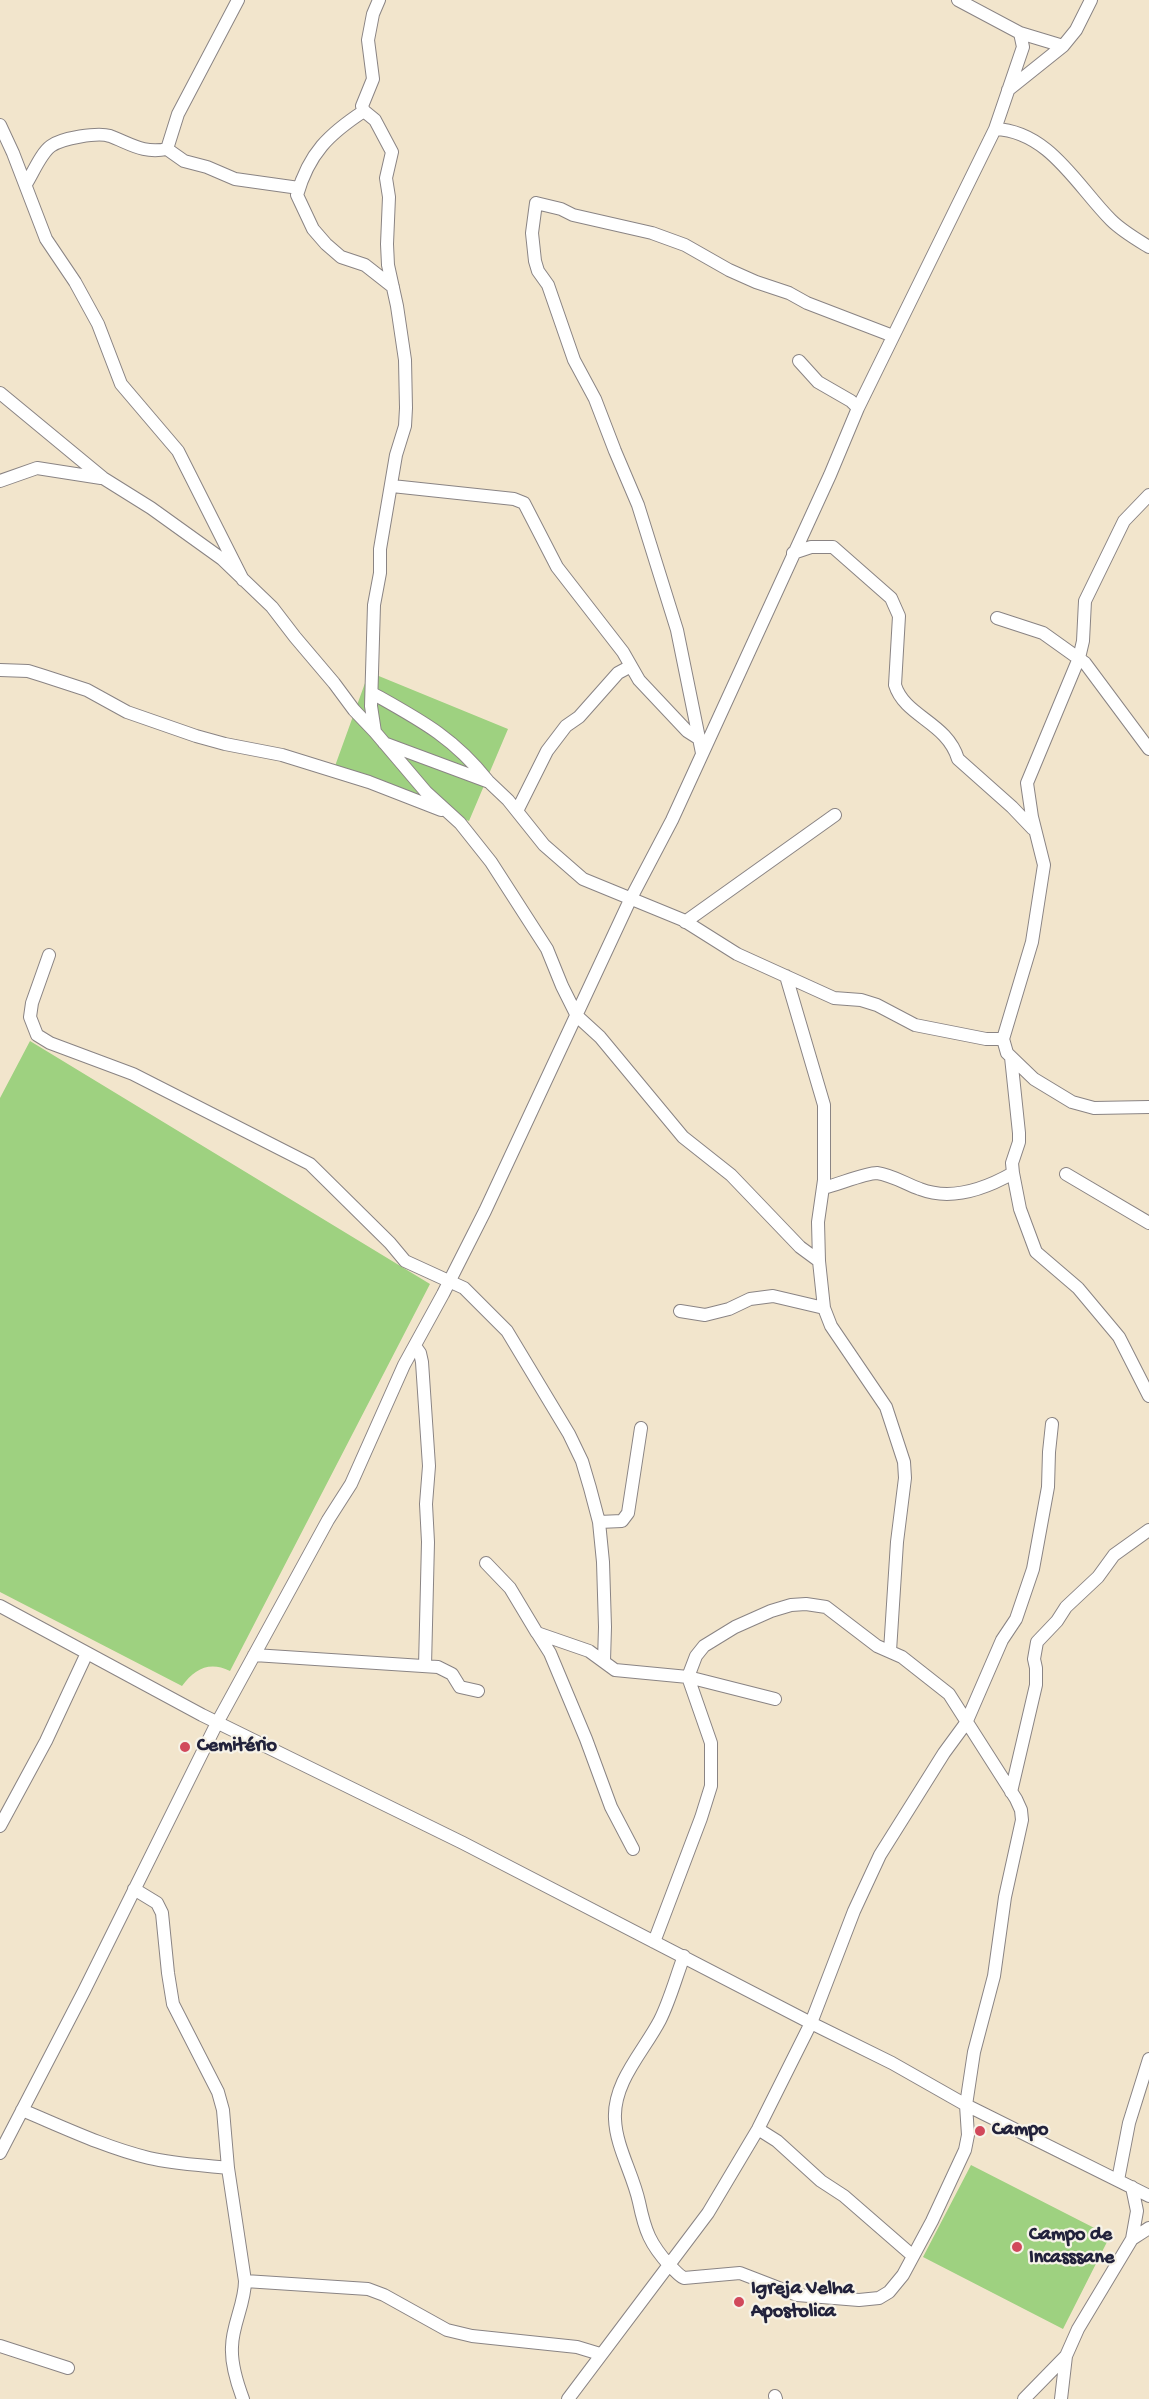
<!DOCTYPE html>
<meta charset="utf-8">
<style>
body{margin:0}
canvas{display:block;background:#f2e5cc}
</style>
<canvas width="1149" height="2399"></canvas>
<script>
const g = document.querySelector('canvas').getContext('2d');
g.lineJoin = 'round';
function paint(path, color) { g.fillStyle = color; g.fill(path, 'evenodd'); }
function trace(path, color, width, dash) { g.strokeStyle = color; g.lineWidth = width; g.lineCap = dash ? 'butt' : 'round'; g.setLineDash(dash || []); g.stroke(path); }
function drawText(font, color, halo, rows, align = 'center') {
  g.font = font + ' "Gochi Hand",sans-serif'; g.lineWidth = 4.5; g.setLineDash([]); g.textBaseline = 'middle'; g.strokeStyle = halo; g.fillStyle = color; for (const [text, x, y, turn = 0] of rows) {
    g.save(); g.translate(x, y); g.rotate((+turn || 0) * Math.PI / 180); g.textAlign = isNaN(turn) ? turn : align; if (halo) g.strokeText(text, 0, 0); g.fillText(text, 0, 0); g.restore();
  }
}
paint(new Path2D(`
 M369,672L508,729L469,821L335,766Z
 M30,1041L430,1284L230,1671C209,1661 195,1669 182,1686L0,1592V1098Z
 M971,2165L1110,2236L1063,2329L923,2257Z`), '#9ed180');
const minor = new Path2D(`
 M238,0L178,114L167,149L184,161L207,167L235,179L299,188
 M379,0L373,14L368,40L373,79L362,106L364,111L375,120L392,152L386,178L389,197L387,244L388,265L397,306L405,360L406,408L405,426L396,455L380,549V573L374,605L371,706L375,732L426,792L460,823L491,862L547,949L562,986L577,1016L600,1037L683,1137L731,1175L800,1247L819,1261
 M958,0L1020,33L1023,47L995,129
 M1020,33L1063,46
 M1008,90L1063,46L1076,30L1091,0
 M364,111C329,134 309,153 297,195L313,229L326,244L341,257L365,265L393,287
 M0,125L13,153L46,239L75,282L98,324L121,384L178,451L243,580
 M26,184C33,173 41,153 51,146C62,138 98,132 110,136C131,144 144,154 167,149
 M799,361L818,382L851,401L858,408
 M0,393L103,478L151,508L222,559L272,607L295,637L334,683L354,710L375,732
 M0,481L37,468L101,478
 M392,486L514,499L524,503L557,567L623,652L639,680L687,731L698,738
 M1149,495L1124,521L1085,601L1083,641L1079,658L1027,783L1032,817L1044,865L1032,942L1003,1039L1007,1053L1034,1079L1072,1102L1094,1108L1149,1107
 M793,553L811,547H833L891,598L899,616L895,685C905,717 947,722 958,759L1012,807L1033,829
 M997,618L1043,633L1085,663L1149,749
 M0,670L28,671L44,676L87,690L127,712L196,736L225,744L282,755L369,782L441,810
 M372,693C420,720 453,737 488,781
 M384,743L489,782L508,800L544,845L583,879L683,920L737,954L834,998L861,1000L877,1005L915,1025L986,1039H1003
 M702,753L677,630L638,505L615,451L595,399L574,360L548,285L538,271L535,261L532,233L536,203L561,209L573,215L652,233L685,245L729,270L756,282L789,293L807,303L893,336
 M517,811L547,751L566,726L579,717L618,673L631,666
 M685,922L835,815
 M49,955L32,1003L30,1017L37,1035L50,1043L133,1074L310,1164L390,1243L405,1261L464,1288L507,1331L569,1434L582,1461L590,1488L599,1522L603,1562L605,1627L604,1661
 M786,976L824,1105V1180L818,1222L819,1261L824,1308L831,1326L886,1407L904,1462L905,1478L897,1542L890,1651
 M1011,1057L1019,1133V1142L1012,1163L1013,1173L1020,1209L1036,1252L1078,1288L1119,1337L1149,1396
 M1066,1174L1149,1223
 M823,1188C837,1185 865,1173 877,1173C892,1175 906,1184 920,1189C951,1201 985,1189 1013,1173
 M680,1311L705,1315L729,1309L750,1299L773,1296L824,1308
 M415,1346L420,1353L422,1362L429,1466L426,1504L428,1542L425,1666
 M599,1522L622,1521L628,1513L641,1428
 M486,1563L510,1588L537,1633L589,1651L615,1670L688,1677L775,1699
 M0,1606L202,1715L463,1843L811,2023L892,2063L966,2105L1149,2196
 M538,1634L550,1653L586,1739L611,1807L633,1849
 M254,1655L438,1667L452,1674L460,1687L478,1691
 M1011,1792L1036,1685V1668L1034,1659L1037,1642L1057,1621L1066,1607L1098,1577L1114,1555L1149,1530
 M0,1826L46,1741L87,1653
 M134,1889L157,1903L162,1913L168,1973L173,2004L218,2092L223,2110L228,2168L245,2281C245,2304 232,2325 232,2347C231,2364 237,2383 243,2399
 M654,1942L701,1818L711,1786V1743L688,1677L696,1656L704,1646L735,1627L771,1611L791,1605L806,1604L826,1607L877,1646L902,1657L949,1694L1016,1799L1021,1810L1022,1820L1005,1897L994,1976L974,2052L966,2105L968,2135L965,2150L932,2221L903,2275L889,2292L879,2298L859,2300L797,2295L740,2273L684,2278C678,2275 675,2270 670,2266C650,2244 645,2231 639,2202C633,2174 616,2147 615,2119C613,2082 644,2051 660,2020C670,2000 676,1977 684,1956
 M22,2110C63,2127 104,2147 149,2158C175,2164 201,2165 228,2168
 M758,2129L777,2141L821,2181L844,2196L913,2256
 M0,2153L84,1991L217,1723L328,1520L351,1484L404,1365L443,1294L485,1211L630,900L672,820L830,475L858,408L995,129C1049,131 1077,186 1111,220C1122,231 1136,239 1149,247
 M1118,2180L1129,2123L1149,2059
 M1132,2239L1149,2228
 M245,2281L368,2289L384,2295L447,2330L472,2336L577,2347L600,2354
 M0,2346L68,2368
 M775,2396L776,2399
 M568,2399L708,2213L758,2129L811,2023L854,1911L880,1855L944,1753L966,1723L1002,1640L1016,1619L1033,1569L1048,1487L1049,1452L1052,1424
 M1024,2399L1066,2356
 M1061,2399L1066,2356L1078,2329L1132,2239L1137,2211L1132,2187`);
trace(minor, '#8a8484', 14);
trace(minor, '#fff', 12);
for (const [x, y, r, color] of [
 [185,1747,6,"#d1495b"],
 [980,2131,6,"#d1495b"],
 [1017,2247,6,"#d1495b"],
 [739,2302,6,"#d1495b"]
]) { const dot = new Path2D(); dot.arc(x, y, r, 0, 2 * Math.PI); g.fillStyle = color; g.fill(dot); trace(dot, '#f7f3e8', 2); }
drawText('bold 20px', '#22223b', '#f7f3e8', [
 ["Cemitério",197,1747],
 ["Campo",992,2131],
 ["Campo de",1029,2236],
 ["Incasssane",1029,2259],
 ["Igreja Velha",751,2290],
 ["Apostolica",751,2313]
], 'left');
</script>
